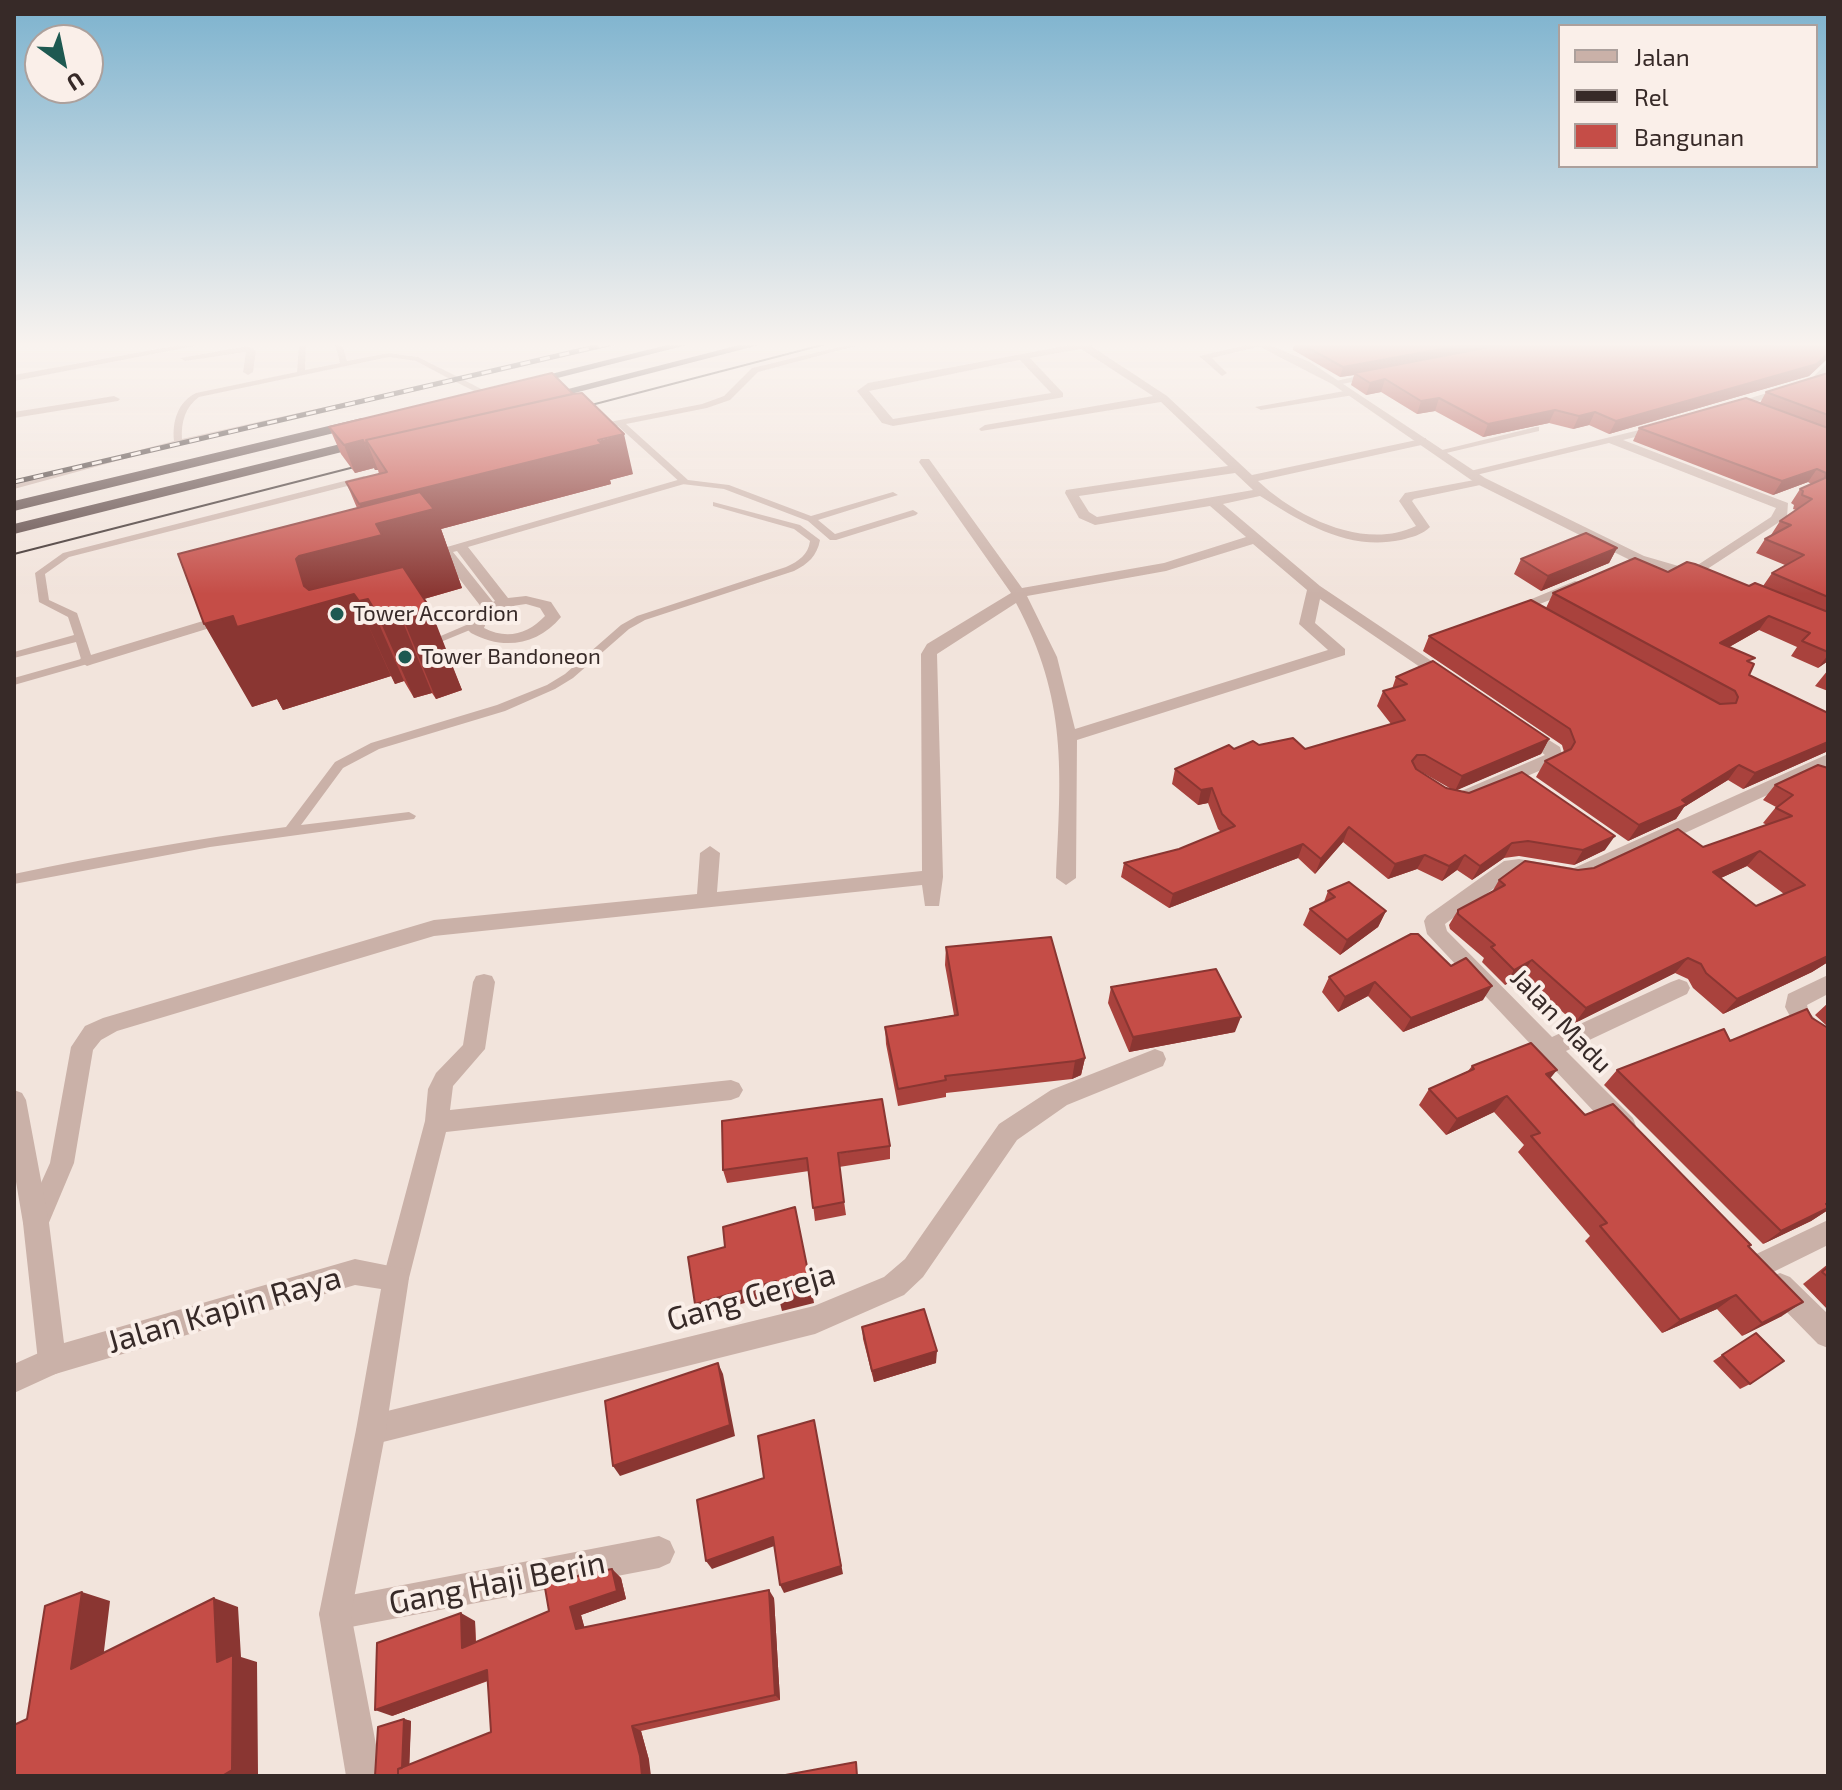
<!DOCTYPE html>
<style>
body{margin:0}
#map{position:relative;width:1842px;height:1790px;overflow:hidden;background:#f2e4dc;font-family:"Exo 2",sans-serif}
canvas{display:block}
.frame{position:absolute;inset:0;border:16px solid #372a28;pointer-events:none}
.legend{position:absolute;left:1558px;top:24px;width:260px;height:144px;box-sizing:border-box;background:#faefe9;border:2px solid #aca09c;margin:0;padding:10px 14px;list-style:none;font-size:24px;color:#372a28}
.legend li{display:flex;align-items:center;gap:16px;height:40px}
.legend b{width:40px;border:2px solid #aca09c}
.north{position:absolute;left:24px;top:24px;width:80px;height:80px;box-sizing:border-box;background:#faefe9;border:2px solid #aca09c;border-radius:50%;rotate:147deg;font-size:22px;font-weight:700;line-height:32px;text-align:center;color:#372a28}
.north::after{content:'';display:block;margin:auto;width:28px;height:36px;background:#1e5951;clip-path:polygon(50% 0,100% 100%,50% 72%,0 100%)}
</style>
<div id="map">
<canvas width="1842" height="1790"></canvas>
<div class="frame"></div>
<ul class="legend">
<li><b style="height:10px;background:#cab1a8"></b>Jalan</li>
<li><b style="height:10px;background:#372a28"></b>Rel</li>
<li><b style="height:22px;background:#c54d47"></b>Bangunan</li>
</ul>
<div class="north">U</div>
</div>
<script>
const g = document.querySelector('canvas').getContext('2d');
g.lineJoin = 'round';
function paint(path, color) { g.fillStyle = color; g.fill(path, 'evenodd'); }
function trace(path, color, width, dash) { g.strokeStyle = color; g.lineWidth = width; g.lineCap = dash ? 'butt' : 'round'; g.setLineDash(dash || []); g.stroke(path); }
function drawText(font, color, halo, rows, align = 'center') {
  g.font = font + ' "Exo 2",sans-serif'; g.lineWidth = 8; g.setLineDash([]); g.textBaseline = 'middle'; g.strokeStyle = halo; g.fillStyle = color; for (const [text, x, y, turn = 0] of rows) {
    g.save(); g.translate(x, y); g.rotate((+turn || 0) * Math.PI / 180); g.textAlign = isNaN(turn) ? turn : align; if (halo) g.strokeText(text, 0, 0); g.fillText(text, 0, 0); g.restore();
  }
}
paint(new Path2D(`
 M299,344H306L305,370L340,363L335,344H342L347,361L389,353L418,357L458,377L609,344H621L464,380L485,391L486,393L482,395L456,382L179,444L14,489V483L174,441C172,421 178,402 196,393L297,372ZM389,357L416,361L450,379L182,439C181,422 185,407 199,397Z
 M852,344H863L758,372L730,400L707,408L626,424L688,480L729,485L811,516L893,492L898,495L818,520L835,534L913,510L918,513L916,515L836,540H830L808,521L724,489L682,484L618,426L598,427L594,425L702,404L724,396L752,368Z
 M1536,427H1539V431L1438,455L1434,452Z
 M364,476L368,479L367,481L69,557L45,574L49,600L77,613L93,661L91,663L14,685V678L81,659L76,642L14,658V652L74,635L68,617L39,602L35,573L63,553Z
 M713,502L800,525L820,540C817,556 808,564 794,571L645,620L629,629L573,678L555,689L505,711L379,749L343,768L301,825L409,812L416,816L414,819L210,847L14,884V874C104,855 195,839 286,827L335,762L371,743L497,705L547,685L565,674L621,625L637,616L786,567C799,561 808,555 810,541L794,529L713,506Z
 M450,608L480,613L485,616L480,619L450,614L414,624L409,621Z
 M478,620L482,621V625L431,646H423L422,644Z`), '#cab1a8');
paint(new Path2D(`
 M185,344H205L14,381V375Z
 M1075,344H1094L1091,346L1167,396L1252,475L1426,438V444L1258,481C1296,517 1365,551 1416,526L1399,501L1405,493L1485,478V484L1414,499L1412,501L1430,527C1422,535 1412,537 1401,540C1348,551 1303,523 1260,496L1223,504L1320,586L1454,676V682H1442L1320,599L1315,623L1345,649V655L1077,740L1076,878L1066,885L1056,878C1061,772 1068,700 1016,603L937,654L943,877L939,906H925L922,885L434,936L117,1031L101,1040L93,1050L74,1163L45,1232L36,1235L27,1232L23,1223L50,1163L71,1047L85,1026L103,1018L434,920L697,894L700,853L710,846L720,853L717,892L922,871L921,654L927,644L1011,593L919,462L921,459H929L1022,588L1164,563L1246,537L1210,506L1095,525L1079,518L1065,493L1066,490L1228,466L1161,402L981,431L979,429L985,425L1153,396L1081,349L1030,358L1063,393V397L1059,398L893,426L882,423L857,391L868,383ZM1020,360L1051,393L893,419L869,391ZM1235,473L1253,490L1097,517L1089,512L1079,496ZM1253,544L1307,590L1299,624L1328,650L1075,729L1057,657L1027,596L1166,571Z
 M1251,344H1270L1212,358L1227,373L1222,376L1199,356Z
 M248,346L256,351L253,372L248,375L243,372L246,352L185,361L180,358Z
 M1828,362V376L1819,383L1725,411L1719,408L1811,379Z
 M1377,372L1381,373V377L1336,385L1331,382Z
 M1350,390L1354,391V395L1261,410L1255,407Z
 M114,396L120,399L118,401L14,418V412Z
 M1660,425L1664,426V430L1623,440L1788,503L1787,517L1695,577L1690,576V570L1771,517L1776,508L1609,443L1468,477L1462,473Z
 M681,479L691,482L468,547L508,598L526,596L551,602L561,617C537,646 502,650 471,633L468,630L482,608L441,555L423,560L416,556ZM457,551L495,601L493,602L453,552ZM526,604L540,608L545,616C528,634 507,640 484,628C492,608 507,607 526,604Z
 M1575,581L1580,582V588L1517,613L1512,614L1505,610Z
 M227,608L234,612L213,627L93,664L87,666L79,661L81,658L203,621Z
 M1525,725L1560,747L1563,758L1560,762L1471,800H1459L1456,796L1459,792L1545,755L1519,734L1516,730L1519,726Z
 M1828,754V767L1583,880L1568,882L1515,873L1445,924L1447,931L1552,1037L1671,982L1679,979L1687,982L1690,988L1687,994L1566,1051L1633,1118L1636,1126L1633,1134L1624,1137L1615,1134L1427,934L1424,921L1427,916L1504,861L1519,859L1574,868Z
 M484,974L492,976L495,982L485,1049L453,1086L450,1110L731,1080L739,1083L743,1090L739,1097L731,1100L446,1132L409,1278L405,1287L396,1291L387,1287L383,1278L425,1121L428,1089L436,1073L463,1045L473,982L476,976Z
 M1828,975V994L1807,1005L1809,1013L1828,1030V1051L1798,1031L1785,1007L1788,994Z
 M1155,1049L1163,1052L1166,1059L1163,1066L1067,1105L1017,1140L923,1277L904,1295L815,1334L371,1445L361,1440L356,1430L361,1420L371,1415L814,1306L884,1277L905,1259L999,1124L1051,1090Z
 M1828,1220V1245L1759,1279L1750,1275L1746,1266L1750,1257Z
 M1780,1273L1790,1277L1828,1314V1348L1818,1344L1770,1295L1767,1286L1770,1277Z
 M52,1347L62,1351L66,1361L62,1371L14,1393V1364Z
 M659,1536L670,1541L675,1552L670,1563L659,1568L335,1630L323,1626L319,1614L323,1602L335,1598Z`), '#cab1a8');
paint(new Path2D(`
 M1254,344H1267L1310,362L1485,478L1644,556L1706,574L1699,578L1634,562L1477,484L1332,384Z
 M14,1090L22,1093L26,1100L49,1223L64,1343L355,1259L405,1269L409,1278L386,1430L351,1614L382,1776H346L319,1614L356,1430L381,1289L355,1285L52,1375L42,1371L38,1361L23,1223L14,1170Z`), '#cab1a8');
paint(new Path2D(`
 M671,344H691L526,386L519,382Z
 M743,344H763L540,402L533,398Z
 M362,418L367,419V425L14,511V501Z
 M369,437L376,441L374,444L14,534V524Z`), '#584240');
trace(new Path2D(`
 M572,410L826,344
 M14,554L374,462`), '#372a28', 2);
const rail = new Path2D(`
 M14,482L608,344`);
trace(rail, '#372a28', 5);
trace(rail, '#faefe9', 3, [10]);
paint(new Path2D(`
 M1294,344H1762L1769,346L1828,344V361L1826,360L1809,376L1609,434L1589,425L1573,429L1549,423L1483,437L1435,411L1417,414L1381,392L1366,395L1351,385L1354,375L1340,377L1293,350Z
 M1828,373V661L1818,668L1791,656L1797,647L1759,630L1729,647L1751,663L1749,675L1828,713V751L1743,789L1728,780L1684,807L1676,819L1628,841L1536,777L1545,761L1564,752L1562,745L1423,651L1429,636L1546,608L1553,593L1668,572L1749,586H1763L1772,573L1785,565L1756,553L1765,539L1771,535L1780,521L1796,510L1793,509L1794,505L1791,503L1800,489L1811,484L1808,482L1773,495L1633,441L1639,428L1760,403L1766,392Z
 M329,427L633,474L610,480L611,484L441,529L462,588L424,599L462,690L436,699L432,693L414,698L404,681L395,684L391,676L283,710L277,699L252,707L357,508L346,482L379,474L378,470H375L374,468L355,473L341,454Z
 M1617,548L1609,563L1541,591L1514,574L1521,559Z
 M1828,670V691L1815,686Z
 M1396,677L1549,739L1541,754L1456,790L1605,850L1574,865L1519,856L1504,858L1472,880L1457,870L1442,881L1417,869L1388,879L1343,842L1315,874L1298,858L1169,908L1121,877L1124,863L1179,849L1221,832L1218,829L1208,803L1198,805L1172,784L1175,769L1234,749L1259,745L1305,749L1391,724L1377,706L1383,691L1392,689ZM1418,770L1453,790L1446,788Z
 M1828,768V962L1812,972L1723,1014L1693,988L1688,979L1675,973L1575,1023L1521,975L1505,985L1482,962L1484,958L1450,929L1449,925L1458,910L1492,892L1499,880L1594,868L1703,847L1767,825L1763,823L1776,807L1763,800L1775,785ZM1747,866L1784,894L1756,906L1721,878Z
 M1328,891L1386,911L1378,927L1340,955L1303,925L1310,909L1324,902Z
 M946,947L1085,1058L1081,1075L1072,1079L946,1093V1097L898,1106L886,1044L885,1027L954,1015L945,965Z
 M1451,966L1483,1000L1403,1032L1368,996L1338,1012L1322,992L1329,977Z
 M1111,987L1235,1032L1129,1052L1108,1003Z
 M1828,1003V1027L1815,1015Z
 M1812,1018L1828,1028V1210L1811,1221L1763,1244L1604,1085L1617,1070Z
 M1472,1066L1550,1079L1585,1115L1749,1247L1782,1316L1742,1336L1717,1309L1662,1333L1585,1241L1590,1236L1518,1152L1524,1145L1494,1112L1446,1135L1419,1105L1429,1089L1468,1071Z
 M890,1146V1159L839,1167L846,1215L815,1221L809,1171L727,1183L723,1170Z
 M1828,1264V1310L1803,1284Z
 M862,1327L936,1363L874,1382L863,1339Z
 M1756,1333L1750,1384L1740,1389L1713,1361Z
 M612,1569L621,1578L626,1599L581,1615L584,1627L774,1598L780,1700L641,1731L649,1760L375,1776L404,1719L411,1721L409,1765L491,1732L488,1681L392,1716L475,1621L476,1642L549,1611L566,1582Z`), '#a9423d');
paint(new Path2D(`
 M1469,344H1511L1354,373V375L1340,377L1343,367Z
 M1828,353V356L1826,360L1809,376L1609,434L1616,421Z
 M1385,379L1381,392L1366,395L1370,383Z
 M1439,398L1435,411L1417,414L1421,401Z
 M1555,410L1549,423L1483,437L1488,424Z
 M1595,412L1589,425L1573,429L1579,416Z
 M624,434L633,474L610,480L611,484L441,529L462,588L410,603L430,608L462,690L436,699L402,616L398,610L432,693L414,698L378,616L368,599L404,681L395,684L354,594L391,676L283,710L277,699L252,707L204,624L304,586L296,559L299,556L373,537L359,504Z
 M363,440L374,468L355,473L344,445Z
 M367,442L378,470H375L364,443Z
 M1817,469L1808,482L1773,495L1782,481Z
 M1617,548L1609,563L1541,591L1548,576Z
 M1769,616L1759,630L1710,658L1720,643Z
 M1828,655V661L1818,668Z
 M1549,739L1541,754L1455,791L1462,776Z
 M1828,742V751L1743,789L1755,773Z
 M1739,765L1728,780L1684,807L1676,819L1628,841L1639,825Z
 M1212,788L1208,803L1198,805L1201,790Z
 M1349,827L1343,842L1315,874L1321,859Z
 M1615,836L1605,850L1574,865L1583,850Z
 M1512,843L1504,858L1472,880L1480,866Z
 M1303,844L1298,858L1169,908L1173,894Z
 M1760,851L1747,866L1701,887L1713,872Z
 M1425,855L1417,869L1388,879L1395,864Z
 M1465,855L1457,870L1442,881L1449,866Z
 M1386,911L1378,927L1340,955L1347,940Z
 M1828,956V962L1812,972L1723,1014L1737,999Z
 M1688,958L1675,973L1575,1023L1586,1008Z
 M1532,960L1521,975L1505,985L1514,970Z
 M1375,982L1368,996L1338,1012L1345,997Z
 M1492,986L1483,1000L1403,1032L1411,1018Z
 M1241,1017L1235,1032L1129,1052L1133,1037Z
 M1085,1058L1081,1075L1072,1079L1075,1061Z
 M1557,1070L1544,1086L1546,1074Z
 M1507,1096L1494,1112L1446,1135L1457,1119Z
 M1828,1203V1210L1811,1221L1763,1244L1781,1231Z
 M776,1281L779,1293L700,1316L695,1304Z
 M812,1291L814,1303L782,1311L779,1299Z
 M1736,1295L1717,1309L1662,1333L1680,1320Z
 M1803,1302L1782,1316L1742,1336L1762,1323Z
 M937,1351L936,1363L874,1382L872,1371Z
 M718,1363L723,1374L735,1436L620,1476L613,1466Z
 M816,1431L843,1574L784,1593L780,1585Z
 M773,1537L777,1545L712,1569L706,1561Z
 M612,1569L621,1578L626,1599L581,1615L587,1636L576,1629L570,1607Z
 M769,1590L774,1598L780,1700L775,1695Z
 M82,1592L110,1601L101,1676L71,1669Z
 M214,1598L238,1607L241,1657L257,1662L258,1774L254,1776H222Z
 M461,1613L475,1621L476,1655L462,1648Z
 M487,1670L500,1676L392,1716L375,1710Z
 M404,1719L411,1721L409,1776H401Z
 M632,1726L641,1731L649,1760L651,1776H642Z`), '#8a3632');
const building = new Path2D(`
 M1301,344H1469L1343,367Z
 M1505,344H1762L1769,346L1776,344H1828V353L1817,364L1616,421L1595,412L1579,416L1555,410L1488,424L1439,398L1421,401L1385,379L1370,383L1354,373Z
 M552,373L573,394L366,440L367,442L364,443L363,440L344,445L329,427Z
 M1828,373V415L1766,392Z
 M582,393L624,434L598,440L602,444L359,504L346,482L387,472L366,440L572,394Z
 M1746,398L1828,428V597L1772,573L1804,555L1765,539L1791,525L1780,521L1812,499L1802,495L1803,491L1800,489L1825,478L1826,473L1817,469L1782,481L1639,428Z
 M420,492L434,509L376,524L382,535L299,556L296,559L304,586L309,590L403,567L430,608L402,616L398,610L378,616L368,599L359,601L354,594L237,627L233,616L204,624L178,554Z
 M1586,533L1617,548L1548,576L1521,559Z
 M1635,558L1668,572L1687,562L1695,564L1749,586L1755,583L1828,612V652L1802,641L1810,633L1769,616L1720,643L1755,658L1747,661L1754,664L1749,675L1828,713V742L1755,773L1739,765L1682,800L1687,804L1639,825L1545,761L1571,749L1575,742L1570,729L1429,636L1531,600L1720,704L1736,703L1738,697L1735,691L1553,593Z
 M1433,661L1549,739L1462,776L1425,755H1417L1412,761L1416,769L1446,788L1469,793L1522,772L1615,836L1583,850L1528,841L1512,843L1480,866L1465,855L1449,866L1425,855L1395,864L1349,827L1321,859L1303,844L1173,894L1124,863L1179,849L1235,826L1222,814L1212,788L1201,790L1175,769L1229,745L1234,749L1253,741L1259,745L1293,738L1305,749L1405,720L1383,691L1407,684L1396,677Z
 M1818,765L1828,768V956L1737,999L1706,973L1701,964L1688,958L1586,1008L1532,960L1514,970L1491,947L1495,945L1458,914V910L1505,885L1499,880L1525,861L1578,870L1594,868L1678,829L1703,847L1792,816L1776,808L1793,795L1775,785ZM1760,851L1805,885L1756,906L1713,872Z
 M1349,882L1386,911L1347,940L1310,909L1335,897L1328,891Z
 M1411,934H1418L1451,966L1466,958L1492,986L1411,1018L1375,982L1345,997L1329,977Z
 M1051,937L1085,1058L1075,1061L945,1076L946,1080L898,1089L885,1027L958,1015L946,947Z
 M1216,969L1241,1017L1133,1037L1111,987Z
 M1807,1009L1812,1018L1828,1028V1203L1826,1204L1828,1206V1208L1781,1231L1617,1070L1724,1029L1730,1041Z
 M1531,1043L1557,1070L1546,1074L1585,1115L1613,1104L1751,1245L1748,1246L1803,1302L1762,1323L1736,1295L1680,1320L1600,1226L1607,1223L1531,1136L1540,1133L1507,1096L1457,1119L1429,1089L1474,1069L1472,1066Z
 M882,1099L890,1146L838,1153L844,1202L813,1208L807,1158L723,1170L722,1121Z
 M795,1207L812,1291L779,1299L776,1281L695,1304L688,1257L725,1247L723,1227Z
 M1828,1267V1277L1822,1272Z
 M924,1309L937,1351L872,1371L862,1327Z
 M1756,1333L1784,1361L1750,1384L1722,1355Z
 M718,1363L730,1425L613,1466L605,1401Z
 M814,1420L841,1566L780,1585L773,1537L706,1561L697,1500L764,1478L758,1436Z
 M612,1569L617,1591L570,1607L576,1629L769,1590L775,1695L632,1726L640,1756L642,1776H398V1769L491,1732L487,1670L375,1710L377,1643L461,1613L462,1648L549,1611L544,1582L562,1579L564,1583L580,1575Z
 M82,1592L71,1669L214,1598L217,1662L233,1655L232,1770L222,1776H14V1725L27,1719L45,1606Z
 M404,1719L402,1768L398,1769V1776H375L378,1727Z
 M856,1762L857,1776H780Z`);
paint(building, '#c54d47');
trace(building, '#8a3632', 2);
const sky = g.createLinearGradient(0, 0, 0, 594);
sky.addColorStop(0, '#7cb2ce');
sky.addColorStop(0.58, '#f9f3ef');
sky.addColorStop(1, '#f9f3ef00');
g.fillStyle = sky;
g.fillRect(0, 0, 1842, 594);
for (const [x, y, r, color] of [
 [337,614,8,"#1e5951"],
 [405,657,8,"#1e5951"]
]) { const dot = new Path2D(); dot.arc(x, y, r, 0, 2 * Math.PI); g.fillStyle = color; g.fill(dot); trace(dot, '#faefe9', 3); }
drawText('22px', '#372a28', '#faefe9', [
 ["Tower Accordion",353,614],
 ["Tower Bandoneon",421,657]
], 'left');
drawText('26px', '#372a28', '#faefe9', [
 ["Jalan Madu",1561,1021,46]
]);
drawText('32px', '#372a28', '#faefe9', [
 ["Gang Gereja",751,1297,-16],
 ["Jalan Kapin Raya",224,1310,-16],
 ["Gang Haji Berin",497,1583,-11]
]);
</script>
